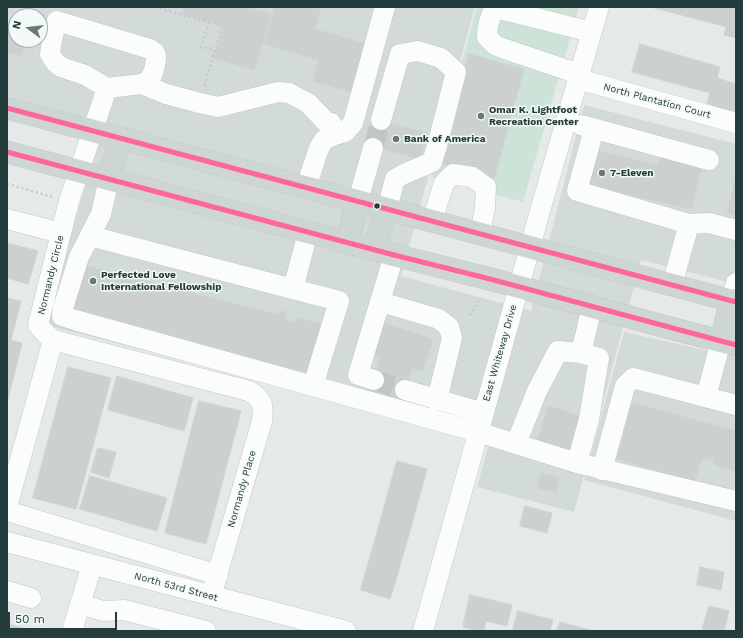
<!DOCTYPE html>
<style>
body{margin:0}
#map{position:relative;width:743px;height:638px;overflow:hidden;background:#e5eae9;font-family:"Work Sans",sans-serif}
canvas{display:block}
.frame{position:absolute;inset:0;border:8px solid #233d3a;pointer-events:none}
.north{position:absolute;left:8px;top:8px;width:40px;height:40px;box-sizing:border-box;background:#f3f9f7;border:1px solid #a0aeab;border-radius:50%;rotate:285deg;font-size:11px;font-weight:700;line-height:16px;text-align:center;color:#233d3a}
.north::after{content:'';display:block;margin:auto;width:14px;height:18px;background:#677a77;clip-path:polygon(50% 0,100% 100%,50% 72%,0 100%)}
.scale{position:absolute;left:8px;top:612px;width:109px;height:18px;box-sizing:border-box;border:2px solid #233d3a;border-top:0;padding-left:5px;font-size:12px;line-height:14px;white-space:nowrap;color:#233d3a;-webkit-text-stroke:3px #f3f9f7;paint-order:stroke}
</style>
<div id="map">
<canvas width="743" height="638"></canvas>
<div class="frame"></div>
<div class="north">N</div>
<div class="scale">50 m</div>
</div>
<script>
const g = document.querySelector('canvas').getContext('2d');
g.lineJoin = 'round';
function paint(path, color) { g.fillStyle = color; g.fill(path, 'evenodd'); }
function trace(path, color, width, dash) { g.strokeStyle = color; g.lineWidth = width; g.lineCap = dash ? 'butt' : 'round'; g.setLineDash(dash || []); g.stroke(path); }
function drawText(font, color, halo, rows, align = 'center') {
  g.font = font + ' "Work Sans",sans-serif'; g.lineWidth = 3; g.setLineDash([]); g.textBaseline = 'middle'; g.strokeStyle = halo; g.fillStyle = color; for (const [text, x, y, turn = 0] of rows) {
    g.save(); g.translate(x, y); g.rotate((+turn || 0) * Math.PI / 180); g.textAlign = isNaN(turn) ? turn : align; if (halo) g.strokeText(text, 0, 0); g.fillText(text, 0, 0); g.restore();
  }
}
paint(new Path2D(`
 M7,7H475L401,276L531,311L584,105L736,144V284L641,260L574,512L477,487L490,440L45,325L103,122L7,96ZM16,16H40V40H16Z
 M624,332L736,357V521L584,480Z`), '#d3dbd9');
paint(new Path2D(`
 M477,7H579L523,202L430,177Z`), '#cee3d8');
const building = new Path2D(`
 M184,7H245L271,14L254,70L214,58L224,26L182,14Z
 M276,7H311L321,10L315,29L369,45L354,93L313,81L319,60L264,44Z
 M651,7H733L736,8V38L724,35L726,27Z
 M7,24L16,26V40H25L21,56L7,52Z
 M640,44L720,67L717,78L736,84V114L706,106L710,93L632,72Z
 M469,54L524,69L494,179L439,163Z
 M372,119L427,133L420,159L365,144Z
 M596,151L658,165L661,154L702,164L691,209L587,185Z
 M736,179V215L727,212Z
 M7,243L38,251L28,284L7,278Z
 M79,264L181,290L168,338L66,312Z
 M181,290L219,300L207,348L168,338Z
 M7,298L21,301L11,340L22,343L7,403Z
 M219,300L279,315L281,311L286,312L285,321L294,323L283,367L207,348Z
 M297,318L322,324L309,373L283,367L294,323Z
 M380,322L433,339L422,371L412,368L402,401L370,391L380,358L370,355Z
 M68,367L111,378L76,509L33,498Z
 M117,376L193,398L184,431L108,410Z
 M199,401L241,411L206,544L165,533Z
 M632,403L736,431V471L713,464L714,460L702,458L695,481L617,459Z
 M549,406L587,418L575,457L536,445Z
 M98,448L116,452L109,478L91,472Z
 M397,461L427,469L421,491L391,483Z
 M541,473L559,478L556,493L538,488Z
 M90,476L167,498L157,531L80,509Z
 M391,483L421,491L416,509L386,501Z
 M386,501L416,509L411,527L381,519Z
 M525,506L552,513L547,533L520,526Z
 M381,519L411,527L406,545L376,537Z
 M376,537L406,545L401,562L371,554Z
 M371,554L401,562L396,580L366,572Z
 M700,567L724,572L721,590L697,585Z
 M366,572L396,580L390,599L361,590Z
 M470,595L512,605L507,626L486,621L484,631H479L463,627Z
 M709,606L729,611L724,631H702Z
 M518,611L553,620L550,631H513Z
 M560,622L594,631H557Z
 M7,624L35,631H7Z`);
paint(building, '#ccd1d0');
trace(building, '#ced3d2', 1);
trace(new Path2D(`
 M373,148L381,120
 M374,380L405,390`), '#bec7c6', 20, [20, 10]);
const minor = new Path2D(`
 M57,21L150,49C151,50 155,52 155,53C158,56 154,71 152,75C150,79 146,82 142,84L107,88L85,75L61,67L55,62L50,54L52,39Z
 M579,74L505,49L495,45L487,37C487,26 489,18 495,8L528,16L591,32
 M578,79L736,123
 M142,84L166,94L200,103L218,107L278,92L289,93L308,103L326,122L331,123L335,135
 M381,120L400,54L418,51L441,58L456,72L437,146L432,162L404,174L395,179L387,209
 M581,125L709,160
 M594,129L577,191L689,224
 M109,179L101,214L79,257L63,308L62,316L75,320L313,386L339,301L293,289L308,232
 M306,187L319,148L324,140L335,135L345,132L353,123L385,7
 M358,201L373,148
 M7,219L61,233
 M432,221L444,183L453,174L472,177L486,187L485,207L480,234
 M90,236L293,289
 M672,285L689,224L709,223L736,230
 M731,300L736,283
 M381,302L439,319L449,327L452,338L437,400
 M53,340L249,391C263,399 264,406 262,421L211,596
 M581,353L592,307
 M374,380L358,375L394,255
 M313,386L478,432L577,463L736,501
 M405,390L484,413
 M706,397L721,341
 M516,444L537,391L558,351L581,353L599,358L589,419L577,463
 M602,470L625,386L633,378L736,405
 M7,507L53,340L44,332L38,325L69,201L107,88
 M7,511L218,575
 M7,542L346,631
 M7,591L31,598
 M80,604L103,611L124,610L206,631
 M72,631L92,565
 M423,631L540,211L599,7`);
const major = new Path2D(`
 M7,108L120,138L736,302
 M7,152L394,255L490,279L670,328L736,345
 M109,179L120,138
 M347,242L358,201
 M374,249L387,209
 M721,341L731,300`);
trace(minor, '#c2c7c6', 21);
trace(major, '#bdc6c4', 23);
trace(new Path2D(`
 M155,7L222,26L204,87
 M209,22L201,47L215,50
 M7,184L53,197
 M470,315L480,299`), '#c2cac9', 2.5, [2, 3]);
trace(minor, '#fbfcfc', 20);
trace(major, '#ced6d5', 22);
trace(new Path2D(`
 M7,108L736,302
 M7,152L394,255L490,279L736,345`), '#f69', 5);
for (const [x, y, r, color] of [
 [481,116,4,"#677a77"],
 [396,139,4,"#677a77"],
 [602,173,4,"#677a77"],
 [377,206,3.5,"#233d3a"],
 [93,281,4,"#677a77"]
]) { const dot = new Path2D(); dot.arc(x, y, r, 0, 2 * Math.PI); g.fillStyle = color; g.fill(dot); trace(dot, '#f3f9f7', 1.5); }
drawText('10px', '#233d3a', '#f3f9f7', [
 ["North Plantation Court",657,101,15],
 ["Normandy Circle",51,275,-76],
 ["East Whiteway Drive",500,353,-74],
 ["Normandy Place",242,489,-74],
 ["North 53rd Street",176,587,15]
]);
drawText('bold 10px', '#233d3a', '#f3f9f7', [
 ["Omar K. Lightfoot",489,110],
 ["Recreation Center",489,122],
 ["Bank of America",404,139],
 ["7-Eleven",610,173],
 ["Perfected Love",101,275],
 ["International Fellowship",101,287]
], 'left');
</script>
